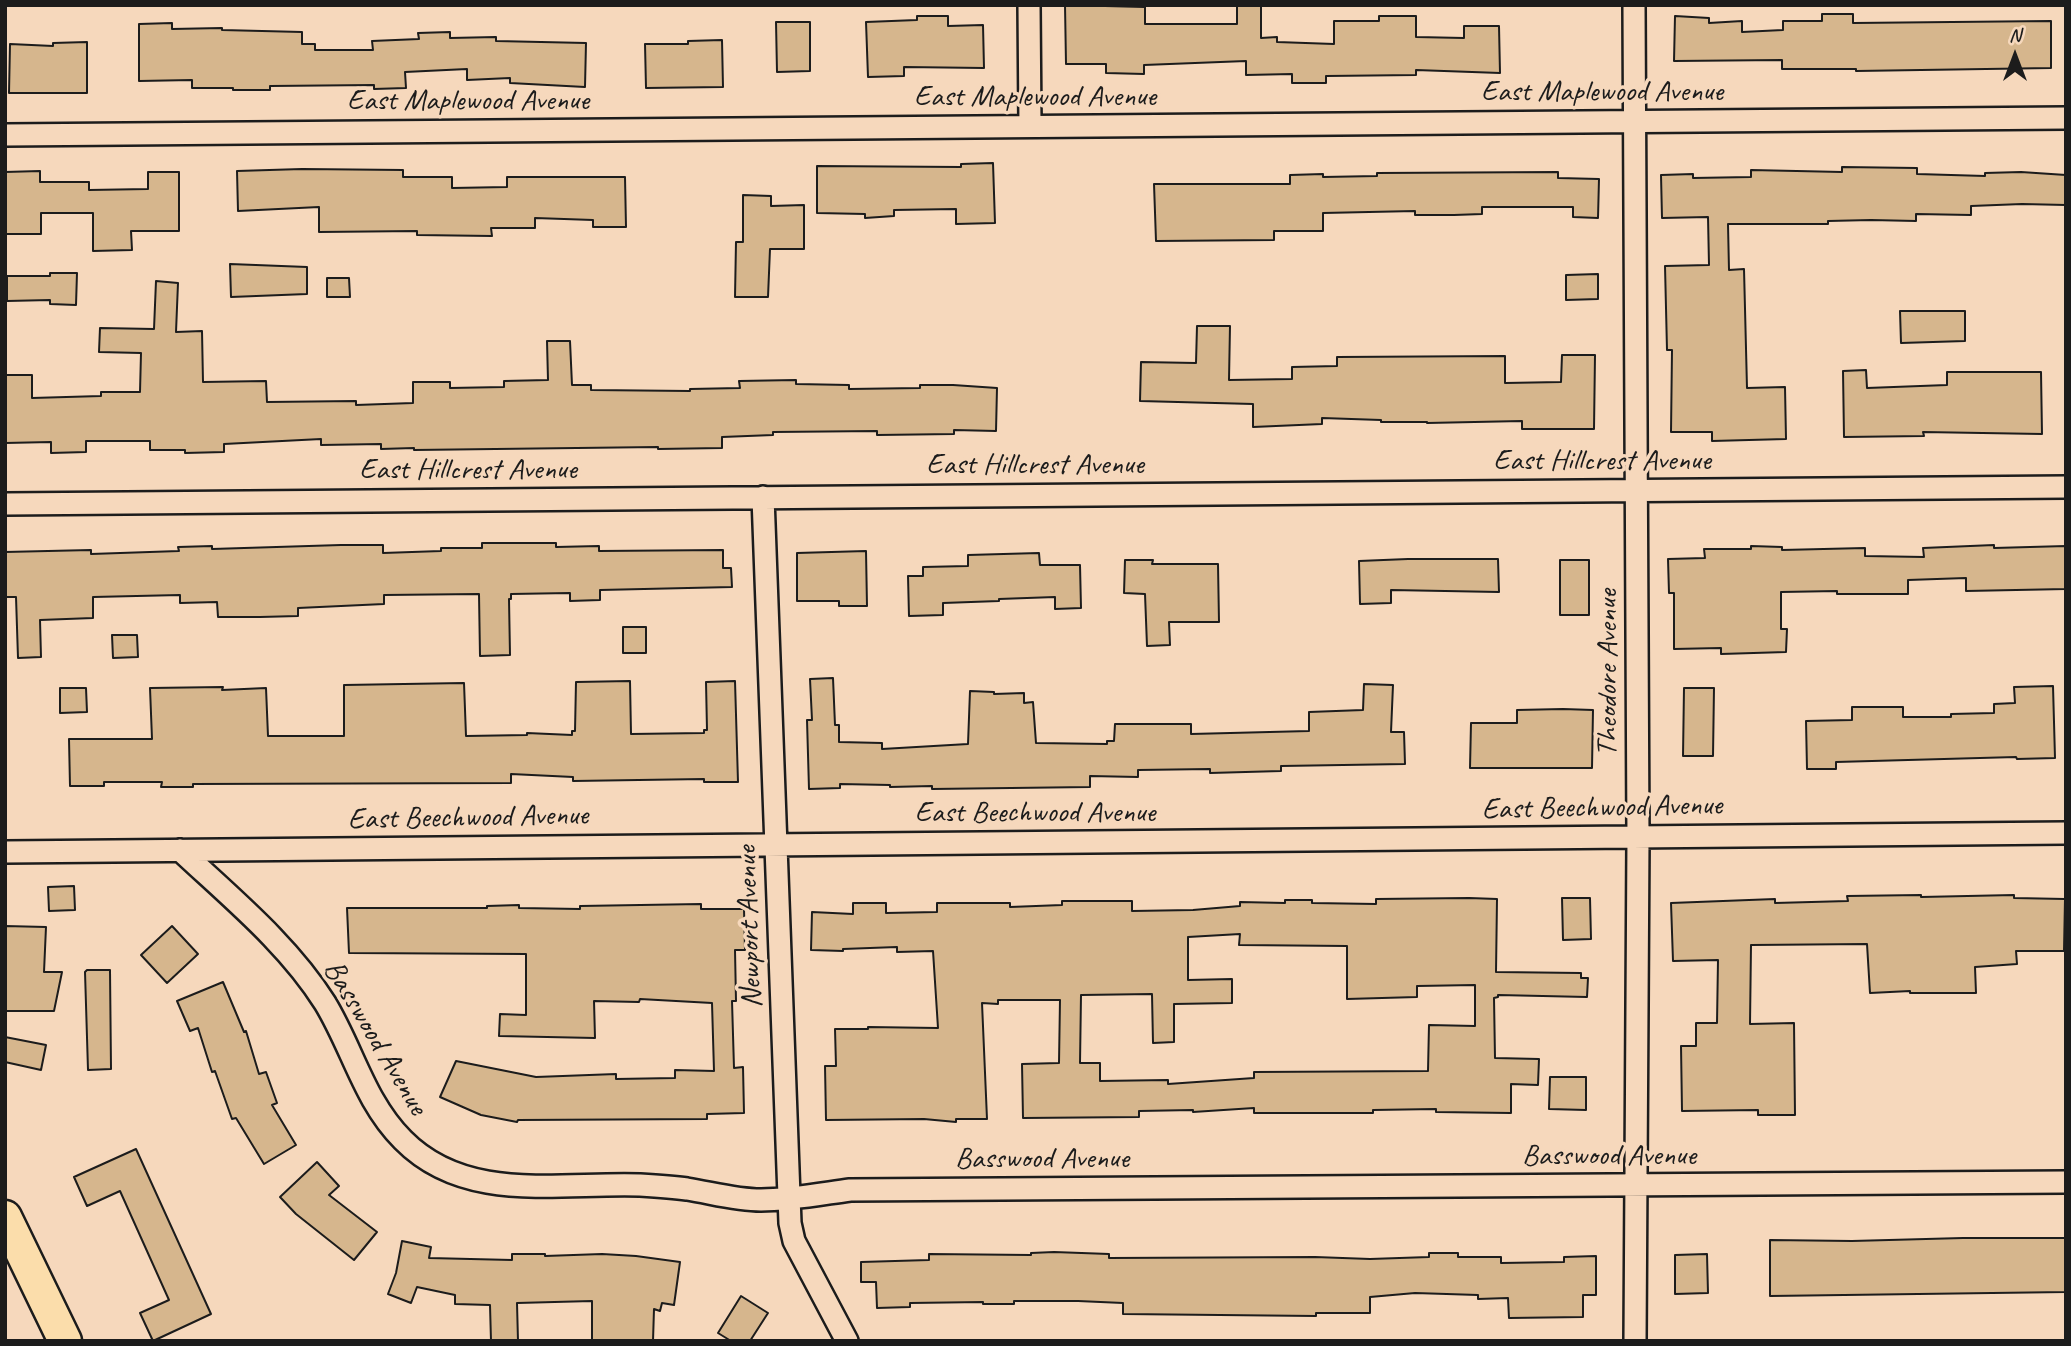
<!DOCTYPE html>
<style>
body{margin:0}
#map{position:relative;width:2071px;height:1346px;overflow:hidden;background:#f6d8bc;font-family:Caveat,sans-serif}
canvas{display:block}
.frame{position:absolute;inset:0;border:7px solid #1c1c1c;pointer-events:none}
.north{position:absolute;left:1980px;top:21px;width:70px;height:70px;-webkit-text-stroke:5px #f6d8bc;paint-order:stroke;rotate:0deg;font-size:19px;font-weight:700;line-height:28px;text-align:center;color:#1c1c1c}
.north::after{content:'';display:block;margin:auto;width:24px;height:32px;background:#1c1c1c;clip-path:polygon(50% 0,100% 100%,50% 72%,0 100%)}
</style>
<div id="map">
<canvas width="2071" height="1346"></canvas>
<div class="frame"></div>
<div class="north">N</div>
</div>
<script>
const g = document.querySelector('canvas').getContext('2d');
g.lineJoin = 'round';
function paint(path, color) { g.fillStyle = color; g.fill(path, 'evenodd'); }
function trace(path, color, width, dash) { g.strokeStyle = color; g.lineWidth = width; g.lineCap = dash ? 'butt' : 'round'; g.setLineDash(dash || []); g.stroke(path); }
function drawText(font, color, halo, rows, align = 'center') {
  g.font = font + ' Caveat,sans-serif'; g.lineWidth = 7; g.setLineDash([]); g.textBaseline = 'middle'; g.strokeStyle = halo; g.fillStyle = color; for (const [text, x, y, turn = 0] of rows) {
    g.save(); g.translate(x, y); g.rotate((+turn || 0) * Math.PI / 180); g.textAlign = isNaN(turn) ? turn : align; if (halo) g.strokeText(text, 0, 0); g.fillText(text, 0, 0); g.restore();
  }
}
const building = new Path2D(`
 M1065,5L1145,7V24H1237V5H1261V38L1277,37V42L1334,44V21H1379V16H1416V37L1464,38V26H1499L1500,73L1416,70V75L1326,76V83H1292V74L1246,75V61L1144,65V74L1106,73V64H1066Z
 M1822,14H1853V23L2051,21V68L1856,71V69H1782V60L1674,61L1675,16L1709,18V23L1742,21V32L1783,30V21H1822Z
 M917,16H948V26L983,25L984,68L904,67V76L868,77L866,22L917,20Z
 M776,22H810V71L777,72Z
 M172,23V29L222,28V30L302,32V44H315V50H373L372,41L419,39L418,33L450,32V38L496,37V41L586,43L585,87L510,83V78L467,80V69L405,72L406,88L374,89V85L270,86V90H233V88H192V80L139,81V24Z
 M722,40L723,87L646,88L645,44H688V41Z
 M87,42V93H9L10,44L53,46V43Z
 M993,163L995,223L956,224V209L894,210V216L865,218V214L817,213V166L961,167V164Z
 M1842,167L1917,168V174L1985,176V173L2021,172L2066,175V205L2022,204L1971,206V215L1916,214V221L1871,220L1828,221V224H1728L1729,270L1744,269L1747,388L1785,387L1786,439L1712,441V432H1671L1672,350H1667L1665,266L1709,265L1708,217L1662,218L1661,175L1693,174V178L1751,177V170L1842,172Z
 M302,169L403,170V177H452V188L507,187V177H625L626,227H593V220L535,218V228H491L492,236L417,235V231L319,232V207L238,211L237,171Z
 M40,171V182H89V190L148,189V172H179V231H131L132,250L93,251V213H41V234H5V172Z
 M1558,172V178L1599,179L1598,218L1573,217V207H1482V214L1454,215H1415V211L1323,213V231H1274V240L1156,241L1154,184H1290V175L1323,174V177L1377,176V173Z
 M743,195L771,196V206L804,205V249H770L768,297H735L736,242H743Z
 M230,264L307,267V294L231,297Z
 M50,273H77L76,305L50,304V300L7,301V276H50Z
 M1598,274V299L1566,300V275Z
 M327,278H349L350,297H327Z
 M156,281L178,283L176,332L202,331L203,382L266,381L267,402L356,401V405L413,403V382H450V388L504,387V381L548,380L547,341H570L572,385H591V390L690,391V389L740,388L739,381L796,380V384L849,385V389L920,388V385H953L997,388L996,431L954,430V434L877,435V431L773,432V435L722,437V448L658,449V447L414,450V448L381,449V444L321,445V439L224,444V452L185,453V450H150V441H86V452L51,453V442L5,443V375H32V398L101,396V392H140L141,353L99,352L100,328L154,329Z
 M1900,311H1965V341L1901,343Z
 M1197,326H1230L1229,380L1292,379V367L1337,366V357L1505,356V383L1561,382L1562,355H1595L1594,429H1522V421L1427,423V422H1381V420L1322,418V424L1253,427V404L1140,401L1141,362L1196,363Z
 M1866,370L1867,388L1947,385V372H2041L2042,434L1923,432L1924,436L1844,437L1843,371Z
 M482,543H556V547L599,546V551L723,550V568H731L732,587L600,590V600L570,601V593L511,594V599H509L510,655L480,656L479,594L384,595V604L298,608V616L260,617H218L217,602L180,603V595L93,597V618L40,620L41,657L18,658L16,597H5V552L91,550V554L179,551L178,547L212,546V549L341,545H383V553L441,551V548H482Z
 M1994,545V548L2066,546V589L1966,591V578L1908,580V594H1837V591L1781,592V629H1787L1786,652L1721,654V648L1674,649V593H1669L1668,559L1705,558L1704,549H1751V546L1782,547V550L1865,548V556L1924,557L1923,548Z
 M866,551L867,606H839V601H797V553Z
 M1039,553L1040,565H1080L1081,608L1055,609V597L999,599V601L943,603V615L909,616L908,576H923V567L968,566V555Z
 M1408,559H1498L1499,592L1391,590V603L1360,604L1359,561Z
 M1125,560H1153L1152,564H1218L1219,622H1169L1170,645L1147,646L1145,594L1124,593Z
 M1560,560H1589V615H1560Z
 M623,627H646V653H623Z
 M112,635H137L138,657L113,658Z
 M833,678L835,725H839V742L882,743V749L968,744L970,691L994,692V694L1024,693V703L1033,702L1036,743L1107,744V741H1114L1115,724H1191V734L1309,731V712L1363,710L1364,684L1393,685L1391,732H1404L1405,764L1281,766V771L1210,773V769L1138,770V777L1090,776V787L932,789V786L890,787V785L840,784V788L809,789L807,720H812L810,679Z
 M630,681L631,734L704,733V730H707L706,682L735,681L738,782H704V779L573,781V777L511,774V783L193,784V787H161L162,782H104V786H70L69,739H152L150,688L223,687L222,690L266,688L268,736H344V685L464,683L466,736L527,735V733L572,735V731H575L576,682Z
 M2053,686L2055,758L2017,759L2016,757L1836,762V769H1807L1806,721L1852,720V707H1903V717H1951V714L1994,713V704L2015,703L2014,687Z
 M60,688H86L87,712L60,713Z
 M1684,688H1714L1713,756H1683Z
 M1563,709L1593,710L1592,768H1470L1471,723H1517V710Z
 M74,886L75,910L49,911L48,887Z
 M1921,895V897L2014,895V898L2065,899L2064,951H2016L2017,964L1975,967L1976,993H1910V991L1870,993L1867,944L1751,945L1750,1024L1794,1023L1795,1115H1758V1110L1682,1111L1681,1046H1696V1023H1717L1718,960L1673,961L1671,903L1775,899V903L1848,901L1847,896Z
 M1469,898L1497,899L1496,972L1581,973V978H1588L1587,997L1498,995V997L1494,998L1495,1058L1539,1059L1538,1085L1511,1084V1113L1436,1112V1109L1373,1110V1113H1254V1108L1193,1112V1110L1139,1111V1117L1023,1118L1022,1064L1059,1063L1060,1000H998V1004L982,1003L987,1119H956V1122L924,1119L826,1120L825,1066H836L835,1029H868V1027L938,1028L933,951L897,952V947L843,949V951L811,950L812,912L853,914V903H886V913L937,912V903H1010V907L1062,905V901H1132V911L1193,910L1240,906V902L1285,903V900H1312V903L1376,904V899ZM1240,934L1239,945L1347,946V999L1417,997V986L1475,985V1026L1429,1025L1428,1071L1254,1072V1078L1168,1084V1080L1100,1081V1063H1080L1081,995L1152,994L1153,1043L1174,1042V1004L1232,1003V979L1188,980V937Z
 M1562,898H1590L1591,939L1563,940Z
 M701,904V909H744L745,950H735L736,1001H732L734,1068L743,1067L744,1113L707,1114V1119L518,1120L517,1122L481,1115L440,1097L456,1061L536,1077L616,1074V1079L675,1078V1070L714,1071L712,1003L640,999L639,1002L594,1001L595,1038L499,1036L500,1014L526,1015V954L349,953L347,908H487V906L519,905V908L580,909V906Z
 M5,926L46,927L44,972H62L54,1011H5Z
 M172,926L198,954L167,983L141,955Z
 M87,970H110L111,1069L88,1070L85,972Z
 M223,982L244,1032L246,1031L259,1074L266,1072L277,1103L272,1105L296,1145L264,1164L236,1118L232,1119L215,1071L212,1072L198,1028L190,1031L177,1001Z
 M5,1037L46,1045L41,1070L5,1062Z
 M1550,1077H1586V1110L1549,1109Z
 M136,1149L211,1314L153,1341L140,1313L169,1300L120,1191L87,1206L74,1177Z
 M317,1162L339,1186L329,1195L377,1232L354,1260L296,1214L280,1197Z
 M1963,1238H2066V1292L1770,1296V1240L1852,1241Z
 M402,1241L431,1247L429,1258L512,1260V1254H545V1256L602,1254L636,1256L680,1262L674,1305L662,1303L660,1311L654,1309L653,1341H592V1301L517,1303L518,1341H491L490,1305L455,1304V1295L417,1287L411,1303L388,1294L396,1273Z
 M1054,1252L1109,1254V1258L1315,1257L1370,1259L1429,1257V1253H1458V1257H1501V1263L1564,1262V1257L1596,1256V1295H1583V1317L1509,1318L1508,1298L1478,1299V1295L1415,1293L1370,1297V1313H1316V1316L1123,1314V1303L1078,1301H1014V1304H983V1302L910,1303V1307L877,1308L876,1282H861V1262L929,1260V1254L1031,1255V1253Z
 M1707,1254L1708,1293L1675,1294V1255Z
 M741,1296L768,1313L750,1341H731L718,1333Z`);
paint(building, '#d6b68d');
trace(building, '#1c1c1c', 2);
const minor = new Path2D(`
 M1029,5L1030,126
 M1634,5L1638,838L1635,1341
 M5,135L2066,118
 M763,497L790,1223L794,1241L847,1341
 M5,504L2066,487
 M180,850C230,897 288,944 325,1003C353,1049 364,1101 403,1140C466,1204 560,1182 640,1185C656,1186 672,1187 687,1189C712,1193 736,1200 761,1200C790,1200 821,1194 850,1190L2066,1182
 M5,852L2066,833`);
const primary = new Path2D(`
 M5,1217L65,1341`);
trace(minor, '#1c1c1c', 26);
trace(primary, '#1c1c1c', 37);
trace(minor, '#f6d8bc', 21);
trace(primary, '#fbddab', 32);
drawText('30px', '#1c1c1c', '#f6d8bc', [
 ["East Maplewood Avenue",1602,92],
 ["East Maplewood Avenue",1035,97],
 ["East Maplewood Avenue",468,101],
 ["East Hillcrest Avenue",1602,461],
 ["East Hillcrest Avenue",1035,465],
 ["East Hillcrest Avenue",468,470],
 ["Theodore Avenue",1608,673,-90],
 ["East Beechwood Avenue",1602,808,-1],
 ["East Beechwood Avenue",1035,813],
 ["East Beechwood Avenue",468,818,-1],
 ["Newport Avenue",750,927,-92],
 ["Basswood Avenue",375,1038,59],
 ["Basswood Avenue",1609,1156],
 ["Basswood Avenue",1042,1159]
]);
</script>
